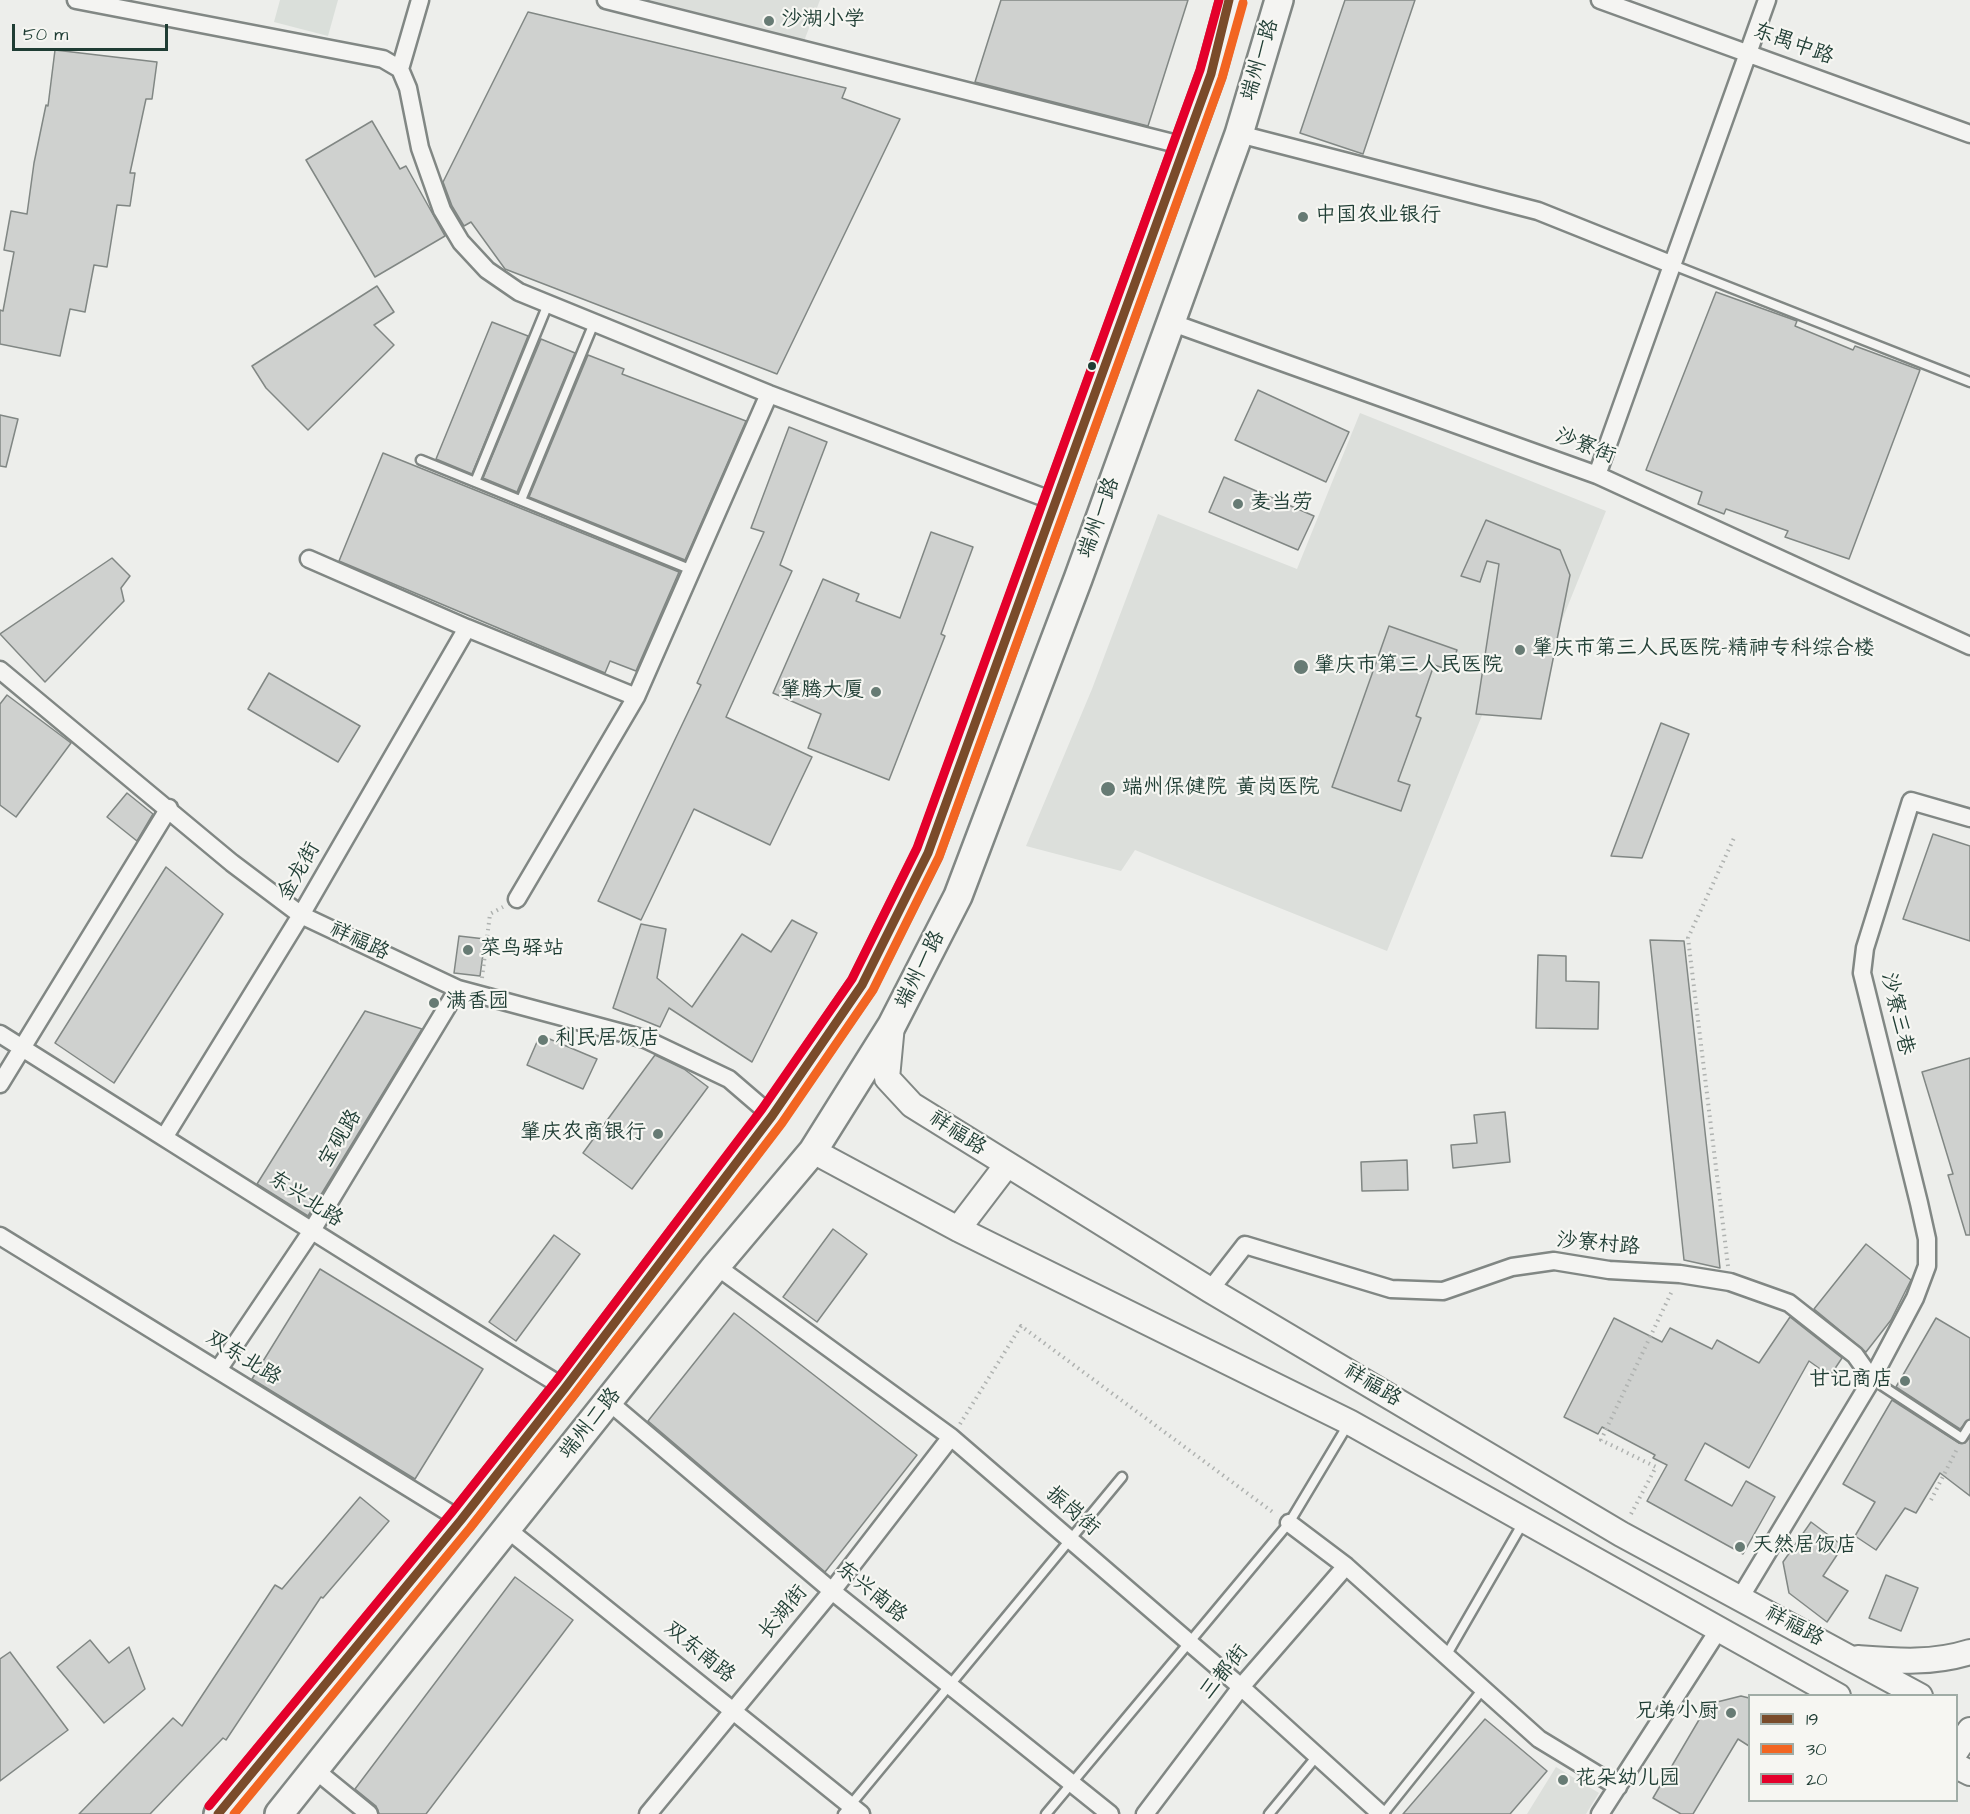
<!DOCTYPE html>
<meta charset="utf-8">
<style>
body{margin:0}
#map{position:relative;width:1970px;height:1814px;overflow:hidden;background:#edeeeb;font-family:"Architects Daughter",sans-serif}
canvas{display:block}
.legend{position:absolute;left:1748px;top:1694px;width:210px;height:108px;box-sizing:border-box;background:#f6f6f2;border:2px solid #a0aca6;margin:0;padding:8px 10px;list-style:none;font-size:18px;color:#1f3d34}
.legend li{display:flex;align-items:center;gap:12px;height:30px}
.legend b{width:30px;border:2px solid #a0aca6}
.scale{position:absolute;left:12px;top:24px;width:156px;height:27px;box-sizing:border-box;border:3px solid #1f3d34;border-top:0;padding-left:8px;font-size:18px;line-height:21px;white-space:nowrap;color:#1f3d34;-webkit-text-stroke:4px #f6f6f2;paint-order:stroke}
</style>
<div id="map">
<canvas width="1970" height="1814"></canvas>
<ul class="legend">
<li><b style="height:8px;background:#7a4b2a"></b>19</li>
<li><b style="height:8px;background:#f26522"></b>30</li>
<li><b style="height:8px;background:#e4002b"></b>20</li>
</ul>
<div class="scale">50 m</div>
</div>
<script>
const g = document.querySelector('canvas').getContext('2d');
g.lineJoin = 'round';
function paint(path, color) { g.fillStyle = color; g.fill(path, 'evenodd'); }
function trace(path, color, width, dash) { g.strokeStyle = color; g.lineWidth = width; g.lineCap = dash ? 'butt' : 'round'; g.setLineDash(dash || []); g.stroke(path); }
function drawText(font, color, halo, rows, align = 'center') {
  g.font = font + ' "Architects Daughter","LXGW WenKai TC",sans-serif'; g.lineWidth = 4.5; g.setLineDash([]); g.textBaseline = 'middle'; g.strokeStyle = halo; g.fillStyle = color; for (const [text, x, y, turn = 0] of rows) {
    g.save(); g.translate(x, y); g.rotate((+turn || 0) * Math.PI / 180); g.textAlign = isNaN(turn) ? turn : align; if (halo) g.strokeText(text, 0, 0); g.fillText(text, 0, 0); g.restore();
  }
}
paint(new Path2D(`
 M649,0H820L804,41Z
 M1360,413L1606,511L1552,645L1516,631L1387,951L1135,850L1121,871L1026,846L1092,689L1158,514L1297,569Z
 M1556,1767L1599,1793L1586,1814H1527Z`), '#dcdfdb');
paint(new Path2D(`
 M280,0H338L328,36L274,22Z`), '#dadfda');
const building = new Path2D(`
 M1001,0H1188L1148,126L975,82Z
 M1345,0H1415L1363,154L1300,133Z
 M528,12L846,88L842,98L900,119L777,374L505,269L471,222L464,226L452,206L443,182Z
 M55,50L157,62L152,99H146L130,173H135L130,206L117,205L107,267L94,265L85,312L70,309L60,356L0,344V310L3,311L14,252L4,250L11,211L27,214L34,163L46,105L48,106Z
 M372,121L400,169L406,166L445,236L375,277L306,160Z
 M377,286L394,312L374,325L394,345L308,430L266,388L252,366Z
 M1716,292L1797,321L1795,326L1853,350L1855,346L1920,370L1849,559L1785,537L1788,531L1726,509L1724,514L1698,504L1702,492L1646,470Z
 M492,322L528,336L472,474L436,459Z
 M541,339L575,353L517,492L483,478Z
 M588,355L624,369L622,374L746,421L685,560L529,497Z
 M1258,390L1349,432L1326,482L1235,440Z
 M0,415L18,419L6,467L0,466Z
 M789,427L827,442L780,565L792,571L726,717L812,757L770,845L694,809L641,920L598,901L701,685L697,683L764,532L751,528Z
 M383,453L679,572L636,671L610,661L605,673L339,561Z
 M1224,477L1314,516L1298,550L1209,512Z
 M1486,520L1560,550L1570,575L1541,719L1476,714L1499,564L1487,561L1480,582L1461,576Z
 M931,532L973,547L941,634L945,636L889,780L808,748L821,714L773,693L823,579L859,594L856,601L900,618Z
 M112,558L130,576L121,588L124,601L45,682L0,634Z
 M1389,626L1457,650L1450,670L1434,665L1416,716L1421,718L1398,781L1410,785L1401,811L1332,787Z
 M269,673L360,726L338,762L248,709Z
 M7,695L71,743L16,817L0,805V704Z
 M1661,723L1689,734L1642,858L1611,856Z
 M127,793L153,814L137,841L107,817Z
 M1933,834L1970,846V941L1903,919Z
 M166,867L223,914L114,1083L55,1043Z
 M792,920L817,933L752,1062L669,1008L660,1027L613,1008L641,924L666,929L657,978L692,1007L742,934L771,952Z
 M459,936L485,939L480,976L454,973Z
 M1650,940L1684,941L1720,1268L1684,1260Z
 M1538,955L1566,956V981L1599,982L1598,1029L1536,1028Z
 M365,1011L422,1029L308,1216L257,1184Z
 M540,1035L597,1059L583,1089L527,1065Z
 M655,1055L684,1069L708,1087L632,1189L583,1153Z
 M1970,1058V1235H1966L1948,1175L1953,1174L1922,1072Z
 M1505,1112L1510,1162L1453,1168L1451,1145L1477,1143L1474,1115Z
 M1407,1160L1408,1190L1362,1191L1361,1162Z
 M833,1229L867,1254L817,1322L783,1297Z
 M554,1235L580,1254L516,1341L489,1322Z
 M1866,1244L1911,1280L1891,1320L1866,1352L1814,1309Z
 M320,1269L483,1369L415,1479L252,1379Z
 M734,1313L917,1455L825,1572L648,1421Z
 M1790,1317L1842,1358L1830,1376L1809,1361L1749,1468L1705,1443L1685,1480L1732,1506L1746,1481L1775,1497L1743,1554L1647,1501L1667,1465L1653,1458L1655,1455L1602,1427L1598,1434L1564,1417L1614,1318L1662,1342L1670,1328L1712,1349L1717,1340L1759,1363Z
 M1936,1318L1970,1338V1419L1960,1429L1896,1387Z
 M1892,1400L1959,1443H1965L1970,1437V1496L1940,1473L1916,1513L1905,1508L1876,1550L1855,1536L1875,1502L1843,1484Z
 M360,1497L389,1521L323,1598L321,1597L226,1740L223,1738L150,1814H79L173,1718L182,1726L275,1585L282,1589Z
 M1811,1522L1843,1546L1823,1576L1848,1591L1827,1622L1789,1593L1783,1562Z
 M1886,1575L1918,1588L1901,1631L1869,1618Z
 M515,1577L573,1620L426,1814H379L376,1806L355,1789Z
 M90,1640L109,1663L129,1647L145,1689L104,1723L57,1667Z
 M10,1652L68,1730L0,1781V1659Z
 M1741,1696L1749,1698V1746L1738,1739L1693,1814H1681L1653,1798L1703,1713L1717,1702Z
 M1485,1719L1547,1771L1510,1814H1403Z`);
paint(building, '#cfd1cf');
trace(building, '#818784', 1.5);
const lane = new Path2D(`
 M1673,265L1970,382
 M421,460L692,570
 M475,482L548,304
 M521,500L594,323
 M1872,1379L1962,1438L1970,1425
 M1446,1656L1524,1521
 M843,1814L1122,1477
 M1046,1814L1289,1523L1349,1423
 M1269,1814L1317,1756
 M1383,1814L1483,1689`);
const street = new Path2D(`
 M76,0L383,59L400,69L408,88L420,148L442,210L461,242L487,270L519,292L769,394L1056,502
 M606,0L1185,146
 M1600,0L1970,134
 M400,69L420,0
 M1239,134L1538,211L1673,265
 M1170,322L1597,475L1970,646
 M1597,475L1767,0
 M309,559L467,628L636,697
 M0,670L232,863L301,915L458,989L645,1039L729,1079L772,1116
 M517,899L636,697L769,394
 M0,1034C188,1152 375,1272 565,1388
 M0,1084L169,808
 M165,1136L301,915L467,628
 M0,1236L461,1520
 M716,1266L951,1437L1241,1687L1381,1814
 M1210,1290L1245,1245L1391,1289L1443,1291L1512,1267L1554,1261L1609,1270L1680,1274L1730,1282L1789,1303L1855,1355L1872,1379
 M218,1370L311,1232L458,989
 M609,1402L832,1591L1110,1814
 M1289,1523L1346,1566L1539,1739L1618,1787
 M507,1529L861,1814
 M1740,1598L1872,1379L1915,1298L1927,1266V1239L1919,1203L1862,973L1865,948L1911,801L1970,818
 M314,1769L369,1814
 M648,1814L832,1591L951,1437
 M1145,1814L1241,1687L1346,1566
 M1600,1814L1719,1629`);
const secondary = new Path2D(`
 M892,1025L887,1078L912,1105L1210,1290L1621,1534L1920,1696
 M813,1151L958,1229L1349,1422L1838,1696
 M958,1229L1006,1166
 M1858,1658C1897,1661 1932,1664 1970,1652
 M1956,1751L1970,1730
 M1956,1766L1970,1773`);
const primary = new Path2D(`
 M218,1814L461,1520L565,1388L772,1116L862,985L928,853L1211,74L1231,0
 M279,1814L716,1266L813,1151L892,1025L958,896L1078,579L1239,134L1279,0`);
trace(lane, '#818784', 13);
trace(street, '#818784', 21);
trace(secondary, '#818784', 28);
trace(primary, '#818784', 32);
trace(new Path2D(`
 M482,978L490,914L503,907
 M1728,1266L1688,938L1734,838
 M960,1424L1021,1326L1274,1513
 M1931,1500L1957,1449
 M1631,1514L1656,1467L1601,1440L1672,1291`), '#afb2b0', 4, [1.5, 4.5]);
trace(lane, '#f4f4f2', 8);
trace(street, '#f4f4f2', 16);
trace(secondary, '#f4f4f2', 24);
trace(primary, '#f4f4f2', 27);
trace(new Path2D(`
 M218,1814L461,1520L565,1388L772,1116L862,985L928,853L1211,74L1229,0`), '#7a4b2a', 9);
trace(new Path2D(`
 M234,1814L470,1528L574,1395L782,1123L873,990L939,857L1222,78L1243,3`), '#f26522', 9);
trace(new Path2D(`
 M209,1806L452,1512L556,1381L762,1109L852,979L917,848L1200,70L1219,0`), '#e4002b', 9);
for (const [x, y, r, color] of [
 [769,21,6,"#677b74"],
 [1303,217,6,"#677b74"],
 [1092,366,5,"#1f3d34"],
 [1238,504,6,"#677b74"],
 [1520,650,6,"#677b74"],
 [1301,667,8,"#677b74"],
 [876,692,6,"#677b74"],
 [1108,789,8,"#677b74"],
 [468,950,6,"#677b74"],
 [434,1003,6,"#677b74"],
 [543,1040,6,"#677b74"],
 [658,1134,6,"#677b74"],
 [1905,1381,6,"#677b74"],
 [1740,1547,6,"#677b74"],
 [1731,1713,6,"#677b74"],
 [1563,1780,6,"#677b74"]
]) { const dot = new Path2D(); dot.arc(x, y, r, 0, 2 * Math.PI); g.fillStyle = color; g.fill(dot); trace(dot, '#f6f6f2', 2); }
drawText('21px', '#1f3d34', '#f6f6f2', [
 ["沙湖小学",781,21],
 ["中国农业银行",1315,217],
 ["麦当劳",1250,504],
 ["肇庆市第三人民医院-精神专科综合楼",1532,650],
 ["肇庆市第三人民医院",1314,667],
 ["肇腾大厦",864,692,"right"],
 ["端州保健院 黄岗医院",1122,789],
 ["菜鸟驿站",480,950],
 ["满香园",446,1003],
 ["利民居饭店",555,1040],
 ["肇庆农商银行",646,1134,"right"],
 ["甘记商店",1893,1381,"right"],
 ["天然居饭店",1752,1547],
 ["兄弟小厨",1719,1713,"right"],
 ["花朵幼儿园",1575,1780]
], 'left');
drawText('21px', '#1f3d34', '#f6f6f2', [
 ["东禺中路",1793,45,20],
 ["端州一路",1261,60,-73],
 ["沙寮街",1585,447,21],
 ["端州一路",1100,518,-70],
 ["金龙街",300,872,-60],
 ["祥福路",359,942,25],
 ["端州一路",921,970,-63],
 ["沙寮三巷",1896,1014,77],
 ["祥福路",957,1134,33],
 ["宝砚路",341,1139,-59],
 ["东兴北路",305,1200,33],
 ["沙寮村路",1598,1245,5],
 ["双东北路",243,1359,32],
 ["祥福路",1372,1386,31],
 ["端州二路",591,1424,-51],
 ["振岗街",1072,1512,41],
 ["东兴南路",871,1593,39],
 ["长湖街",784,1613,-50],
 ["祥福路",1794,1627,28],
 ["双东南路",699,1653,39],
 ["三都街",1225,1673,-51]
]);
</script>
